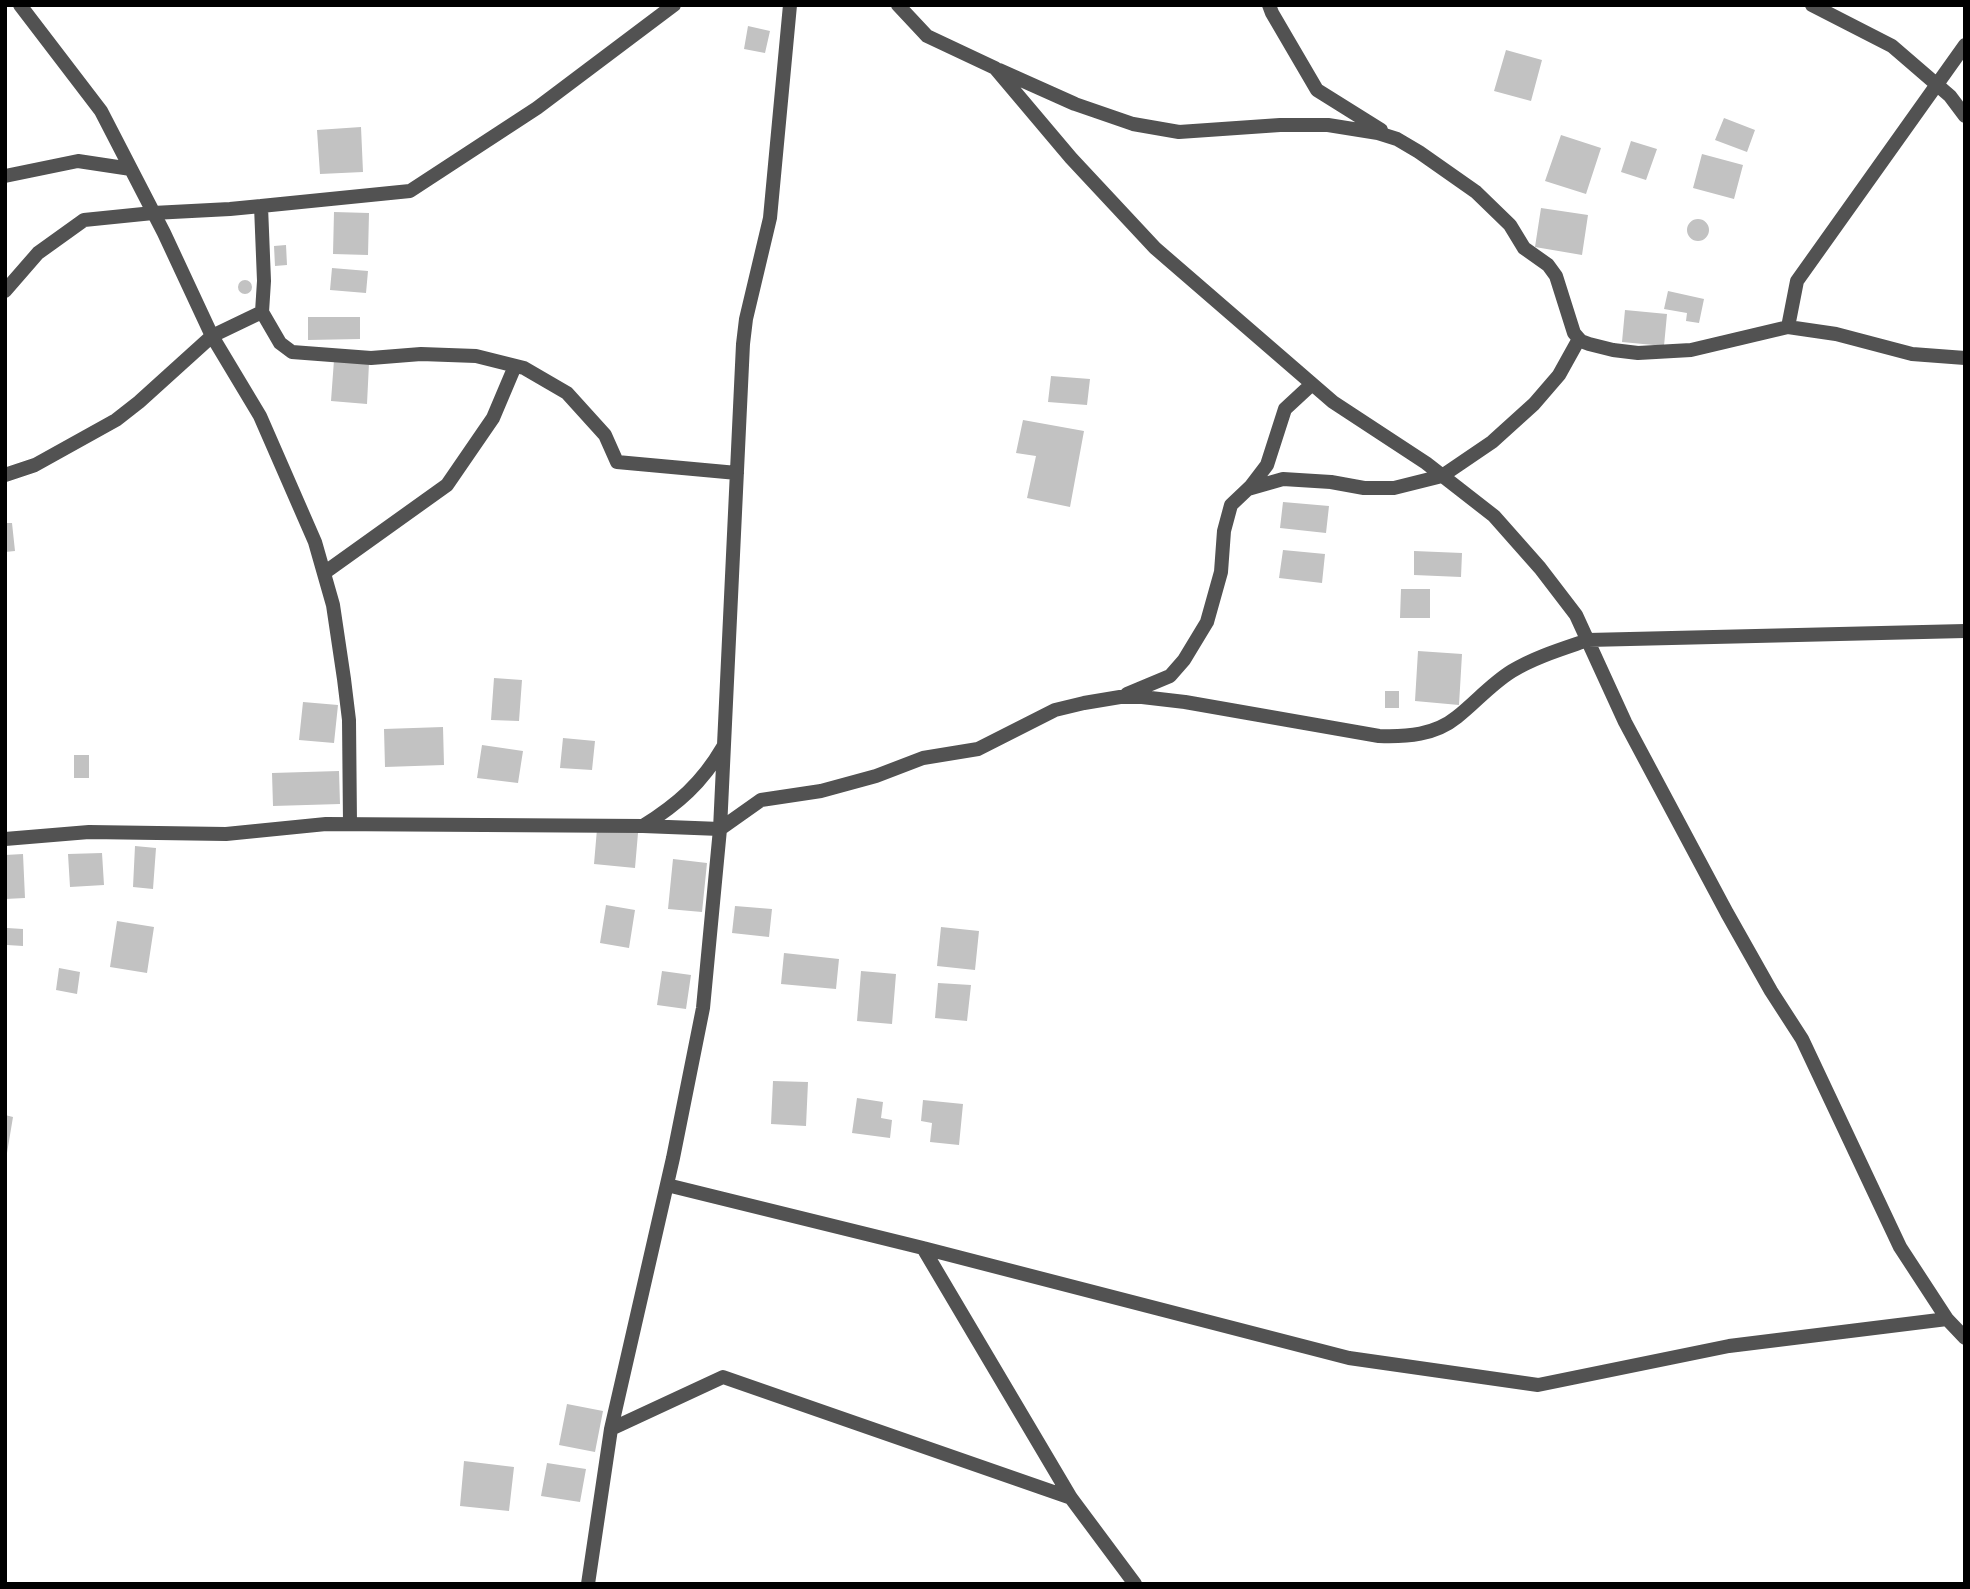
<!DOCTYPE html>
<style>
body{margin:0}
#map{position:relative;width:1970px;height:1589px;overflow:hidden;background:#fff;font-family:"Sofia Sans Condensed",sans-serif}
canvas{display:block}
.frame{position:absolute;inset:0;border:7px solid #000;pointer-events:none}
</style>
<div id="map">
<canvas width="1970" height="1589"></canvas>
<div class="frame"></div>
</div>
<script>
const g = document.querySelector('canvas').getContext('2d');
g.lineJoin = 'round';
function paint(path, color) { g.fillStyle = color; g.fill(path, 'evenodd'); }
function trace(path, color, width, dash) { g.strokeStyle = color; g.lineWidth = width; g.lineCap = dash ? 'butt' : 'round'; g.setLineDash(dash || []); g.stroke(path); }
paint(new Path2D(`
 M748,26L770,31L765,53L744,49Z
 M1506,50L1542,60L1531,101L1494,91Z
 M1724,118L1755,130L1747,152L1715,140Z
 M361,127L363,172L320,174L317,130Z
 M1561,135L1601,148L1586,194L1545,181Z
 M1631,141L1657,149L1646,180L1621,172Z
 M1702,154L1743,165L1734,199L1693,188Z
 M1541,208L1588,215L1582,255L1535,247Z
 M334,212L369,213L368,255L333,254Z
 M1687 230a11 11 0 1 1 22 0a11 11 0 1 1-22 0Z
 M286,245L287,265L275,266L274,246Z
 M332,268L368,271L366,293L330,290Z
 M238 287a7 7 0 1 1 14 0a7 7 0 1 1-14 0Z
 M1668,291L1704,299L1699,323L1686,321L1687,313L1664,309Z
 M1625,310L1667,314L1664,346L1622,342Z
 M308,317H360V339L308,340Z
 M334,360L369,363L367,404L331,401Z
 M1051,376L1090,379L1087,405L1048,402Z
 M1023,420L1084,431L1070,507L1027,498L1036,456L1016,453Z
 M1283,502L1329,506L1326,533L1280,528Z
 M5,523H12L15,551L5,552Z
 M1283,550L1325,554L1322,583L1279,578Z
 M1414,551L1462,553L1461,577L1414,575Z
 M1401,589H1430V618H1400Z
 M1418,651L1462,654L1459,705L1415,701Z
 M494,678L522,680L519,721L491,720Z
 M1385,691H1399V708H1385Z
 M303,702L338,705L334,743L299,740Z
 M443,727L444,765L385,767L384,729Z
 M563,738L595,741L592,770L560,768Z
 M482,745L523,751L518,783L477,778Z
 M74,755H89V778H74Z
 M339,771L340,804L273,806L272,773Z
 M597,829L638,833L635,868L594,864Z
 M135,846L156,848L153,889L133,887Z
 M102,853L104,885L70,887L68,854Z
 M23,854L25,898L5,899V855Z
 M673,859L707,863L702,912L668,909Z
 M606,905L635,910L629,948L600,943Z
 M735,906L772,909L769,937L732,933Z
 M117,921L154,927L147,973L110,967Z
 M941,927L979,931L975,970L937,966Z
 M7,928L23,929V946L7,945Z
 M784,953L839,959L836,989L781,984Z
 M59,968L80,972L77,994L56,990Z
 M662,971L691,975L686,1009L657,1005Z
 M861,971L896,974L892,1024L857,1021Z
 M938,983L971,985L967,1021L935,1018Z
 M773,1081L808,1082L806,1126L771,1124Z
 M857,1098L883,1102L881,1118L892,1120L890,1138L852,1133Z
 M923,1100L963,1104L959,1145L930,1142L932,1123L921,1121Z
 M5,1115L13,1117L7,1153H5Z
 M567,1404L603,1411L595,1452L559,1445Z
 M464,1461L514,1467L509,1511L460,1506Z
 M547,1463L586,1469L580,1502L541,1496Z`), '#c2c2c2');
trace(new Path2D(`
 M20,5L101,111L164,233L212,336L260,416L315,542L333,605L344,679L349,720L350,824
 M898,5L927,36L995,68L1071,158L1155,248L1333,402L1426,463L1494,516L1540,568L1576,615L1625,722L1727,913L1771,991L1802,1039L1900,1247L1947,1319L1965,1338
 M1269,5L1272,13L1317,90L1381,130
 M1812,5L1892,46L1950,96L1965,116
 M999,70L1075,104L1133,124L1179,132L1280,125H1328L1378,133L1397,139L1419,152L1476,192L1510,225L1524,248L1548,265L1556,276L1574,333L1581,341L1589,344L1613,350L1638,353L1691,350L1788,327L1836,334L1912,354L1965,358
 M5,176L78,161L131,169
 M5,291L38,253L84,220L153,213L230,209L261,206
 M262,312L280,343L292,352L371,358L421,354L476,356L524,368L567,393L605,435L617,462L737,473
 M1788,327L1797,281L1965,45
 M5,475L35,465L116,420L139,402L212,336L262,312L264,281L261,206L410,191L537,108L674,5
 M1248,489L1283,479L1331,482L1364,488H1394L1442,476L1492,442L1534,404L1559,375L1579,339
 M324,573L447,485L493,418L515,366
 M1127,694L1170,676L1184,660L1207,622L1221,572L1224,531L1231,505L1251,486L1267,465L1285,409L1312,384
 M643,826C678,804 702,783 723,747
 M5,839L89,832L226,834L326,824L643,826L720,829L761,800L821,791L876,776L923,758L978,749L1055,710L1084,703L1120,697H1142L1185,702L1379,736C1407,737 1435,735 1457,717C1476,702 1491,684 1512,671C1535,657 1562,649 1588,640L1965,631
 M667,1185L923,1248L1349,1358L1538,1385L1729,1346L1947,1319
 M923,1248L1071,1498L1135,1584
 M611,1429L723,1377L1071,1498
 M588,1584L611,1429L673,1158L703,1008L720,829L743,344L746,319L770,218L790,5`), '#525252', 14);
</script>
